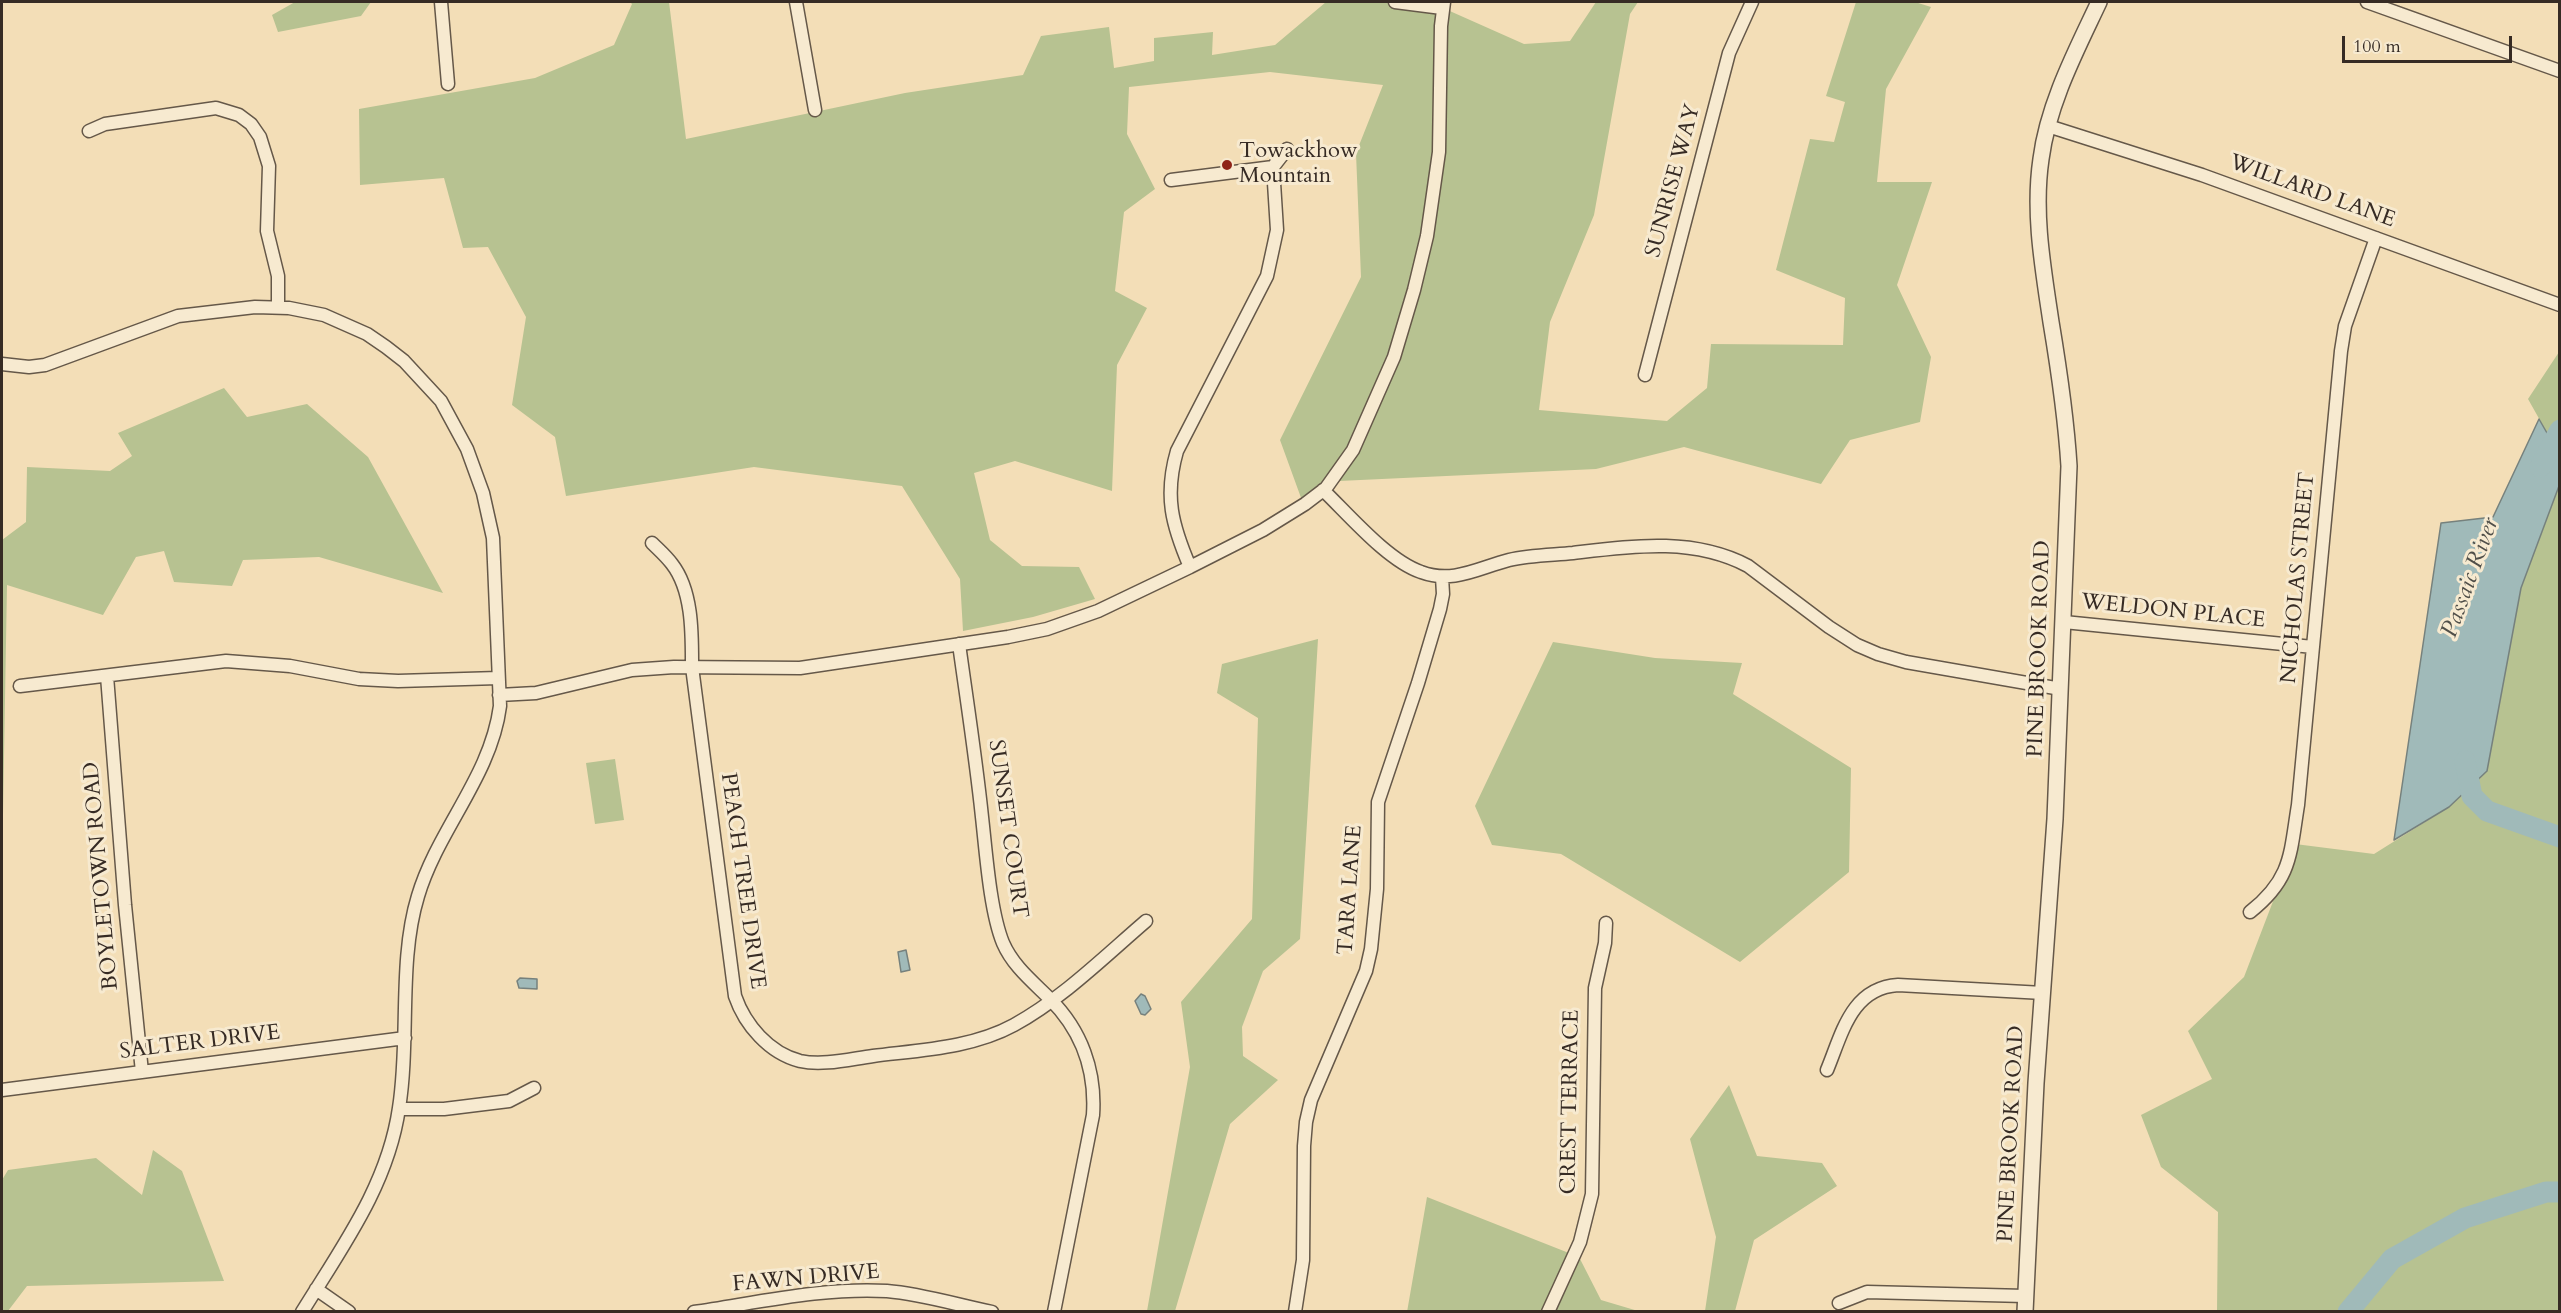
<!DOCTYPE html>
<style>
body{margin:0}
#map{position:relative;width:2561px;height:1313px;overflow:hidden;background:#f3deb7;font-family:Cardo,serif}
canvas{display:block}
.frame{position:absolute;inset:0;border:3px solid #362b24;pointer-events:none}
.scale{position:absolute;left:2342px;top:36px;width:170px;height:27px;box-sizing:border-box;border:3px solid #362b24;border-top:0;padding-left:8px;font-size:18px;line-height:21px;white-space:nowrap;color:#362b24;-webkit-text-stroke:4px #f7ead0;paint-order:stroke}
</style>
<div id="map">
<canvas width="2561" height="1313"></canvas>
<div class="frame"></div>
<div class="scale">100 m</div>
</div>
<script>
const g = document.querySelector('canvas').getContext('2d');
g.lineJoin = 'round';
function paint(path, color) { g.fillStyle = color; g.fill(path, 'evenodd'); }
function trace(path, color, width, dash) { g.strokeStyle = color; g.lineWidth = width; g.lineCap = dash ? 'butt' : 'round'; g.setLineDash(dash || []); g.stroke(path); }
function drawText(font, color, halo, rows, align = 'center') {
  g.font = font + ' Cardo,serif'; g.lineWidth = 6; g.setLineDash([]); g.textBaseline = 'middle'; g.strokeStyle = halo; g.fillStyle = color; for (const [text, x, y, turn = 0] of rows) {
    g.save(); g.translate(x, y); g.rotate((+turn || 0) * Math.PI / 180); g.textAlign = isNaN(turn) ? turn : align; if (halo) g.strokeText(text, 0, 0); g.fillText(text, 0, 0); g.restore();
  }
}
paint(new Path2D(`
 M295,2H371L361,16L278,32L272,15Z
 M630,2H669L686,139L905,93L1023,75L1041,36L1109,27L1114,68L1154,61V38L1213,32L1212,55L1275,45L1326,2H1419L1443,8L1524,44L1570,41L1596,2H1638L1630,14L1594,215L1550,322L1539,410L1667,421L1707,388L1711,344L1843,345L1845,298L1776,270L1810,139L1834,142L1845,102L1826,96L1856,2H1915L1931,7L1886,89L1877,182H1932L1897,285L1931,357L1920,422L1850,440L1821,484L1684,447L1596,469L1339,481L1304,506L1280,440L1361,277L1356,153L1383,85L1270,72L1129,87L1127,134L1155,189L1124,212L1115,291L1147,308L1117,365L1112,491L1015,461L974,473L990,540L1022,566L1079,567L1095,599L1033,617L963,631L960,579L902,486L754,467L566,496L555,437L512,405L526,317L488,247L463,248L444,178L360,185L359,109L535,78L614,45L632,4Z
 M2559,352V454L2528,399Z
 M224,388L247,417L307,404L368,457L443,593L319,557L243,560L232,586L174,582L164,551L136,557L103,615L7,585L2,872V540L26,522L27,467L110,471L132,456L118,433Z
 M2559,486V1311H2217L2218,1212L2161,1167L2141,1115L2212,1079L2188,1031L2244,977L2295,844L2374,854L2449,807L2487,771L2521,588Z
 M1318,639L1300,939L1263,971L1242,1027L1243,1056L1278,1080L1230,1124L1175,1311H1147L1190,1067L1181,1002L1252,919L1258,718L1217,693L1222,664Z
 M1553,642L1655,658L1742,663L1733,694L1851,768L1849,872L1740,962L1561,854L1492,845L1475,806Z
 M615,759L624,820L595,824L586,763Z
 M1729,1085L1757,1156L1822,1163L1837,1186L1754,1240L1735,1311H1705L1716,1237L1690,1139Z
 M153,1150L182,1171L224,1281L27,1286L8,1311H2V1180L8,1170L96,1158L142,1195Z
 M1427,1197L1579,1257L1601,1300L1638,1311L1407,1312Z`), '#b7c291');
const water = new Path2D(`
 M2539,419L2559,454V486L2521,588L2487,771L2449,807L2394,840L2441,523L2493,517Z
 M906,950L910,970L901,972L898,952Z
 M520,978L537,979V989L519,988L517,981Z
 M1141,994L1145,996L1151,1009L1145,1015L1141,1014L1135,1001Z`);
paint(water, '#a0bab9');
trace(water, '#76817d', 1.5);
trace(new Path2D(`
 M2540,467L2560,430
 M2465,761L2472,796L2487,811L2560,837
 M2348,1312L2392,1259L2465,1218L2546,1192H2560`), '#a0bab9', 21);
const minor = new Path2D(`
 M441,2L448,84
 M796,2L815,110
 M1395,2L1442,8
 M2367,2L2560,71
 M2048,126L2202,175L2560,305
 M89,131L105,124L216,108L239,115L251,124L260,137L269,166L267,231L278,276V307
 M1171,180L1273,167
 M2,364L29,367L45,365L178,316L255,307L289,308L324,315L367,334L386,347L404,361L441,401L467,449L483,493L493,538L500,706C491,776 438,829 418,896C398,961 410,1040 399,1108C388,1185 342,1247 302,1312
 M1645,375L1729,53L1752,2
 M1323,490C1349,515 1388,561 1421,572C1453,584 1478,568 1509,560C1529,555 1552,555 1573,553C1632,546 1693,537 1748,566L1829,627L1857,645L1878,654L1906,662L2061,689
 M652,543C659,550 666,556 672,564C693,591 692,635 692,667L735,996C745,1025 769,1053 800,1061C823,1066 850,1059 873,1056C920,1050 972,1048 1014,1025C1063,998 1104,957 1146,921
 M1190,567C1172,525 1164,496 1177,451L1267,276L1277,230L1273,167L1287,149
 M2064,622L2313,647
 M959,644C967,702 976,759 982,817C986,852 990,911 1003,943C1013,966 1032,981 1050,999C1081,1030 1096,1070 1093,1115L1054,1312
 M107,676L125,905L142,1072
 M20,686L226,661L290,666L359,679L398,681L498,678
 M499,695L536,693L632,670L674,667L800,668L1008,637L1047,629L1098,611L1190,567L1263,530L1305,504L1326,488L1353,450L1394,357L1414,290L1427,236L1439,152L1441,26L1444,2
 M2250,912C2292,879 2290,854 2298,805L2341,351L2345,326L2376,238
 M1827,1070C1842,1034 1851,988 1898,985L2043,993
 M2,1090L405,1038
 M399,1109H444L509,1101L534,1088
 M316,1289L349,1312
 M1839,1303L1867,1292L2025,1296
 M694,1312C756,1303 825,1287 887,1291C923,1294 957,1305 992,1312
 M1295,1312L1303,1260L1304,1146L1306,1122L1311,1100L1366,971L1371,949L1377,889L1378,802L1418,683L1440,609L1443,594L1442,577
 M1548,1312L1580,1242L1592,1194L1595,988L1605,943L1606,923`);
const tertiary = new Path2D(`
 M2025,1312L2036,1083L2055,819L2069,466C2066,417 2059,370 2051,322C2043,268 2033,213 2041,159C2048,104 2076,51 2099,2`);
trace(minor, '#655849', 15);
trace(tertiary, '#655849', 18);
trace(minor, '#f7ead0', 12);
trace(tertiary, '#f7ead0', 15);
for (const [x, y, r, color] of [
 [1227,165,6,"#8f2418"]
]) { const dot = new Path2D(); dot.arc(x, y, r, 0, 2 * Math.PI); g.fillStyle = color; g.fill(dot); trace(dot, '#f7ead0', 2); }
drawText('22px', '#362b24', '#f7ead0', [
 ["Towackhow",1239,152],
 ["Mountain",1239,177]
], 'left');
drawText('22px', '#362b24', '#f7ead0', [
 ["SUNRISE WAY",1674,181,-75],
 ["WILLARD LANE",2312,192,20],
 ["NICHOLAS STREET",2299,578,-85],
 ["WELDON PLACE",2173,612,6],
 ["PINE BROOK ROAD",2040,649,-88],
 ["SUNSET COURT",1007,829,82],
 ["BOYLETOWN ROAD",102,876,-95],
 ["PEACH TREE DRIVE",742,881,82],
 ["TARA LANE",1351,890,-86],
 ["SALTER DRIVE",200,1043,-7],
 ["CREST TERRACE",1571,1102,-89],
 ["PINE BROOK ROAD",2012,1134,-87],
 ["FAWN DRIVE",806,1279,-5]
]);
drawText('italic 24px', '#504f49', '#f7ead0', [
 ["Passaic River",2471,578,-70]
]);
</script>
